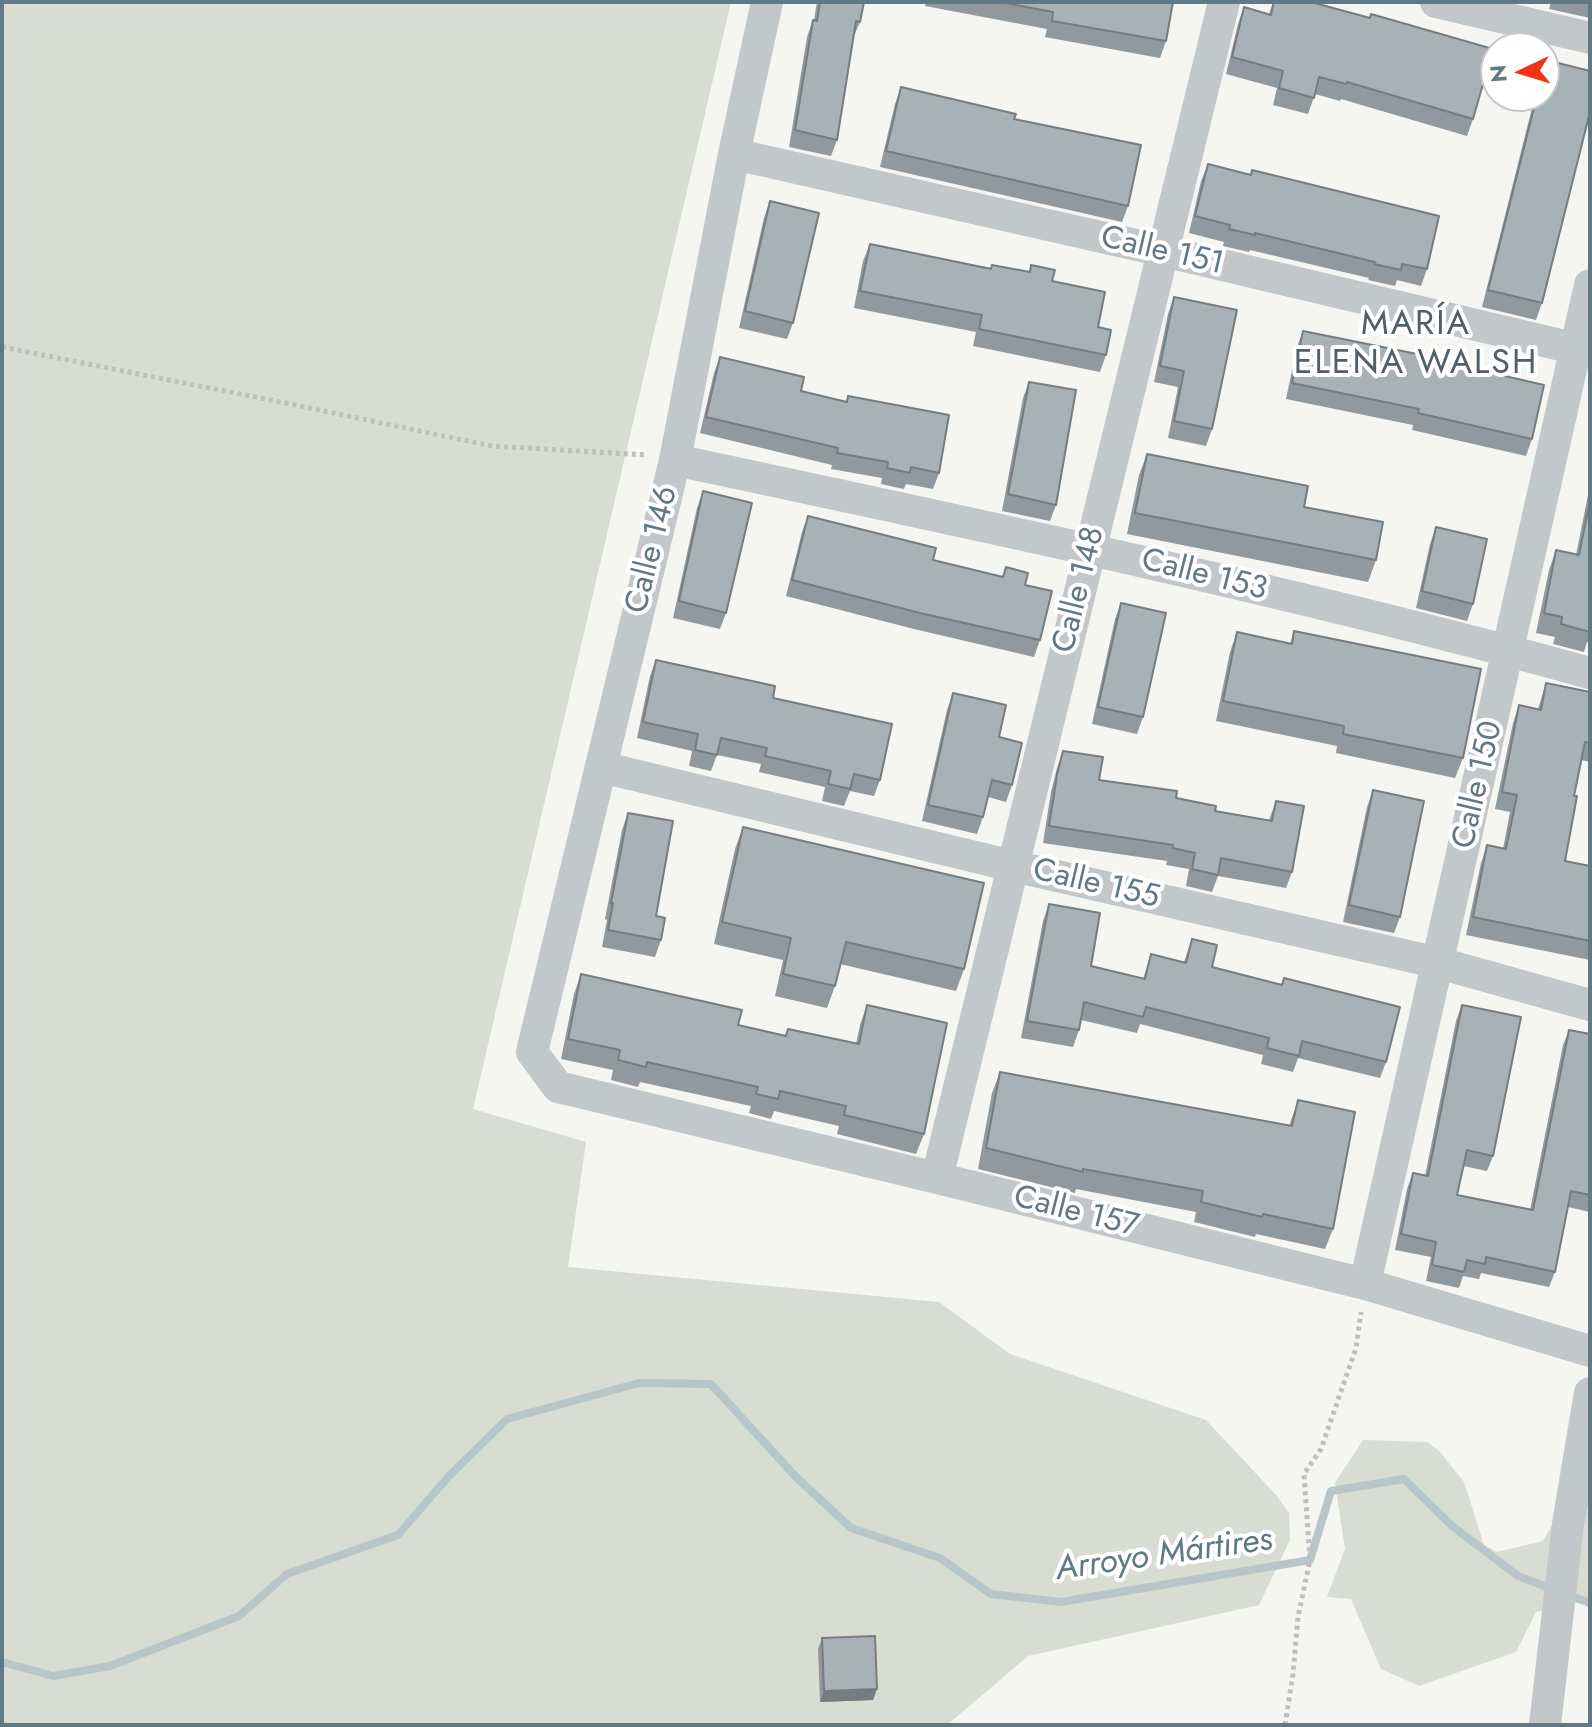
<!DOCTYPE html>
<meta charset="utf-8">
<style>
body{margin:0}
#map{position:relative;width:1592px;height:1727px;overflow:hidden;background:#f5f5f1;font-family:Jost,sans-serif}
canvas{display:block}
.frame{position:absolute;inset:0;border:4px solid #617885;pointer-events:none}
.north{position:absolute;left:1480px;top:32px;width:80px;height:80px;box-sizing:border-box;background:#fff;border:2px solid #c0c9ce;border-radius:50%;rotate:266deg;font-size:22px;font-weight:700;line-height:32px;text-align:center;color:#617885}
.north::after{content:'';display:block;margin:auto;width:28px;height:36px;background:#f23314;clip-path:polygon(50% 0,100% 100%,50% 72%,0 100%)}
</style>
<div id="map">
<canvas width="1592" height="1727"></canvas>
<div class="frame"></div>
<div class="north">N</div>
</div>
<script>
const g = document.querySelector('canvas').getContext('2d');
g.lineJoin = 'round';
function paint(path, color) { g.fillStyle = color; g.fill(path, 'evenodd'); }
function trace(path, color, width, dash) { g.strokeStyle = color; g.lineWidth = width; g.lineCap = dash ? 'butt' : 'round'; g.setLineDash(dash || []); g.stroke(path); }
function drawText(font, color, halo, rows, align = 'center') {
  g.font = font + ' Jost,sans-serif'; g.lineWidth = 8; g.setLineDash([]); g.textBaseline = 'middle'; g.strokeStyle = halo; g.fillStyle = color; for (const [text, x, y, turn = 0] of rows) {
    g.save(); g.translate(x, y); g.rotate((+turn || 0) * Math.PI / 180); g.textAlign = isNaN(turn) ? turn : align; if (halo) g.strokeText(text, 0, 0); g.fillText(text, 0, 0); g.restore();
  }
}
paint(new Path2D(`
 M2,2H731L473,1109L586,1142L568,1267L939,1302L1010,1354L1206,1420L1276,1495L1289,1513L1290,1540L1259,1605L1028,1656L947,1725H2Z
 M1363,1440L1427,1442L1439,1451L1464,1482L1484,1545L1497,1552L1543,1541L1570,1492L1590,1485V1600L1536,1612L1516,1652L1419,1686L1381,1669L1351,1599L1327,1597L1345,1549L1335,1483Z`), '#d7ddd2');
trace(new Path2D(`
 M1568,1595L1590,1603
 M2,1662L53,1676L110,1666L239,1616L287,1574L398,1535L449,1476L507,1419L639,1383L711,1384L795,1476L851,1528L940,1558L991,1594L1061,1602L1310,1560L1331,1491L1404,1479L1452,1526L1518,1576L1552,1589`), '#b7c6c9', 8);
trace(new Path2D(`
 M2,347L271,400L492,446L647,455
 M1285,1725L1293,1674L1298,1617L1310,1560L1304,1474L1321,1449L1356,1348L1361,1312`), '#bdc0c2', 5, [4, 4]);
trace(new Path2D(`
 M767,2L734,154L675,460L532,1052L558,1087L937,1178L1365,1284L1590,1351
 M1436,2L1590,38
 M734,154L1163,251L1590,352
 M675,460C981,525 1288,590 1590,673
 M601,767L1013,866L1439,963L1590,1005
 M937,1178L1224,2
 M1365,1284L1590,285
 M1545,1725L1568,1524L1590,1393`), '#c2c7ca', 32);
paint(new Path2D(`
 M817,2H864L860,22L853,38L837,140L831,156L789,147L807,37L813,20H814Z
 M926,2H1173L1166,41L1160,58L1045,37L1047,29L925,6Z
 M1273,2H1311L1473,119L1467,136L1341,99L1340,101L1315,94L1308,114L1273,105L1277,88L1226,74L1238,24L1244,7L1269,14Z
 M1551,2H1590V18L1549,9Z
 M901,87L1014,119L1128,206L1122,222L880,167L895,104Z
 M1535,96H1544L1542,303L1536,320L1482,307Z
 M1208,164L1427,269L1421,286L1397,280L1395,286L1368,280L1369,278L1250,250L1249,252L1223,246L1224,242L1189,233L1201,181Z
 M770,201L793,323L787,339L739,328L764,218Z
 M870,244L991,268L1029,272L1031,265L1052,281L1098,327L1106,355L1100,372L973,346L976,332L854,308L863,261Z
 M1174,297L1212,429L1206,446L1168,438L1178,387L1154,382L1168,314Z
 M1303,331L1422,357L1532,439L1526,456L1412,430L1413,425L1286,399L1297,347Z
 M720,357L801,391L846,402L848,396L939,473L933,489L906,484L904,489L881,484L882,478L831,469L832,465L700,433L714,373Z
 M1029,382L1056,505L1050,521L1002,511L1023,398Z
 M1147,454L1304,507L1376,560L1368,582L1127,534L1139,475Z
 M1590,485V643L1587,642L1584,652L1553,644L1555,637L1536,633L1549,570L1556,550L1576,555Z
 M703,491L726,613L720,629L673,618L697,508Z
 M808,516L933,560L1003,577L1006,567L1025,585L1040,640L1034,657L914,629L786,596L802,532Z
 M1436,527L1473,604L1467,621L1416,608L1430,544Z
 M1121,603L1143,717L1137,734L1092,724L1115,619Z
 M1294,631L1463,758L1455,778L1336,753L1337,746L1216,721L1230,652L1237,632L1290,644Z
 M656,660L773,698L880,780L874,796L850,791L844,806L822,801L825,787L759,772L761,764L717,755L711,771L689,766L692,751L637,738L650,676Z
 M1546,683L1590,692V762L1581,760L1574,796L1565,861L1590,866V960L1466,935L1481,863L1487,845L1503,849L1510,812L1495,809L1513,723L1519,705L1538,709Z
 M953,693L999,737L1012,785L1006,802L988,797L983,817L977,834L922,821L947,710Z
 M1063,751L1099,780L1176,798L1215,811L1269,820L1276,801L1292,872L1286,888L1218,876L1212,892L1186,886L1189,869L1166,865L1167,861L1043,843L1051,792L1057,768Z
 M1373,790L1400,917L1394,933L1343,922L1367,807Z
 M628,813L656,916L661,940L655,957L602,947L607,920L605,919L622,830Z
 M743,827L964,969L956,991L840,964L835,986L827,1008L775,996L783,960L714,944L735,849Z
 M1049,904L1091,966L1143,979L1151,954L1184,962L1192,939L1212,967L1282,985L1284,978L1386,1062L1380,1078L1298,1058L1293,1072L1261,1064L1263,1055L1140,1024L1137,1033L1081,1020L1079,1030L1073,1047L1021,1038L1043,921Z
 M581,974L738,1025L785,1036L788,1029L856,1044L860,1025L867,1005L924,1134L916,1154L837,1134L839,1126L774,1111L771,1119L749,1113L751,1106L640,1082L638,1087L611,1080L613,1070L561,1059L574,994Z
 M1462,1005L1493,1156L1487,1171L1463,1166L1457,1195L1530,1210L1563,1045L1569,1030L1590,1034V1212L1568,1207L1555,1272L1549,1287L1481,1273L1479,1279L1463,1276L1459,1288L1426,1281L1431,1257L1395,1250L1407,1189L1413,1173L1425,1176L1456,1021Z
 M1000,1072L1289,1126L1298,1100L1333,1229L1325,1249L1256,1234L1255,1237L1194,1222L1196,1212L1076,1189L1075,1193L978,1169L992,1093Z
 M822,1638L877,1689L873,1700L820,1702L818,1649Z`), '#90999d');
paint(new Path2D(`
 M877,1689L873,1700L820,1702L824,1691Z`), '#757d80');
const building = new Path2D(`
 M820,2H864L860,22L856,21L837,140L795,130L813,20L817,21Z
 M1000,2H1173L1166,41L1052,21L1053,12Z
 M1274,2H1311L1370,18L1371,14L1493,49L1473,119L1347,82L1346,84L1319,77L1314,98L1279,88L1283,71L1232,57L1244,7L1271,15Z
 M1546,60L1590,71V112L1542,303L1488,290L1537,96H1544V68Z
 M901,87L1016,114L1014,119L1141,145L1128,206L886,151Z
 M1208,164L1251,175L1252,170L1439,216L1427,269L1402,264L1401,270L1374,264L1375,262L1255,233V235L1229,229L1230,225L1195,216Z
 M770,201L819,213L793,323L745,311Z
 M870,244L991,269L992,265L1030,272L1031,265L1055,270L1052,281L1105,292L1098,327L1111,330L1106,355L979,329L982,315L860,291Z
 M1174,297L1237,310L1212,429L1174,421L1184,371L1160,366Z
 M1303,331L1422,355V357L1544,385L1532,439L1418,413L1419,409L1292,383Z
 M720,357L804,377L801,391L847,402L848,396L949,415L939,473L911,467L910,473L887,468L888,462L837,453L838,448L706,417Z
 M1029,382L1076,390L1056,505L1008,494Z
 M1147,454L1308,486L1304,507L1383,522L1376,560L1135,513Z
 M703,491L752,503L726,613L679,601Z
 M1590,501V632L1561,624L1562,617L1544,613L1556,550L1579,555Z
 M808,516L936,548L933,560L1003,577L1006,567L1028,573L1025,585L1052,591L1040,640L920,613L792,580Z
 M1436,527L1487,539L1473,604L1422,591Z
 M1121,603L1166,613L1143,717L1098,707Z
 M1294,631L1481,669L1463,758L1343,734L1344,726L1223,701L1237,632L1292,644Z
 M656,660L775,686L773,698L892,724L880,780L854,774L850,789L828,784L831,771L765,756L767,748L721,738L717,755L695,750L698,734L643,722Z
 M1546,683L1590,692V743L1585,742L1574,796H1577L1565,861L1590,866V941L1473,917L1487,845L1506,849L1517,795L1502,792L1519,705L1541,710Z
 M953,693L1006,705L999,737L1022,743L1012,785L992,780L983,817L928,805Z
 M1063,751L1103,757L1099,780L1177,791L1176,798L1216,806L1215,811L1272,821L1276,801L1304,806L1292,872L1221,858L1218,875L1192,869L1195,853L1173,848V845L1049,826L1057,775Z
 M1373,790L1424,801L1400,917L1349,905Z
 M628,813L673,821L656,916L665,918L661,940L608,930L613,903H611Z
 M743,827L984,883L964,969L846,942L835,986L783,974L791,938L722,922Z
 M1049,904L1100,913L1091,966L1145,979L1151,954L1186,963L1192,939L1217,945L1212,967L1282,985L1284,978L1400,1007L1386,1062L1302,1041L1299,1056L1267,1048L1269,1038L1146,1007L1143,1017L1084,1002L1079,1030L1027,1021Z
 M581,974L742,1010L738,1025L786,1036L788,1029L859,1044L867,1005L947,1023L924,1134L844,1115L846,1106L780,1091L778,1099L756,1094L758,1087L647,1062L646,1067L618,1060L620,1050L568,1039Z
 M1462,1005L1521,1017L1493,1156L1467,1150L1457,1195L1533,1210L1569,1030L1590,1034V1195L1571,1191L1555,1272L1486,1257L1485,1264L1467,1260L1464,1272L1432,1265L1436,1242L1401,1234L1413,1173L1428,1176Z
 M1000,1072L1292,1126L1298,1100L1355,1112L1333,1229L1263,1214L1262,1217L1201,1202L1203,1191L1083,1169V1172L986,1148Z
 M875,1636L877,1689L824,1691L822,1638Z`);
paint(building, '#a7b2b7');
trace(building, '#757d80', 2);
drawText('32px', '#617885', '#fff', [
 ["Calle 151",1162,252,13],
 ["Calle 146",653,550,-76],
 ["Calle 153",1204,576,14],
 ["Calle 148",1080,590,-76],
 ["Calle 150",1479,785,-77],
 ["Calle 155",1096,885,13],
 ["Calle 157",1076,1213,14]
]);
g.letterSpacing = '2px';
drawText('34px', '#506069', '#fff', [
 ["MARÍA",1416,326],
 ["ELENA WALSH",1416,365]
]);
g.letterSpacing = '0px';
drawText('italic 34px', '#5d7b82', '#fff', [
 ["Arroyo Mártires",1164,1556,-8]
]);
</script>
